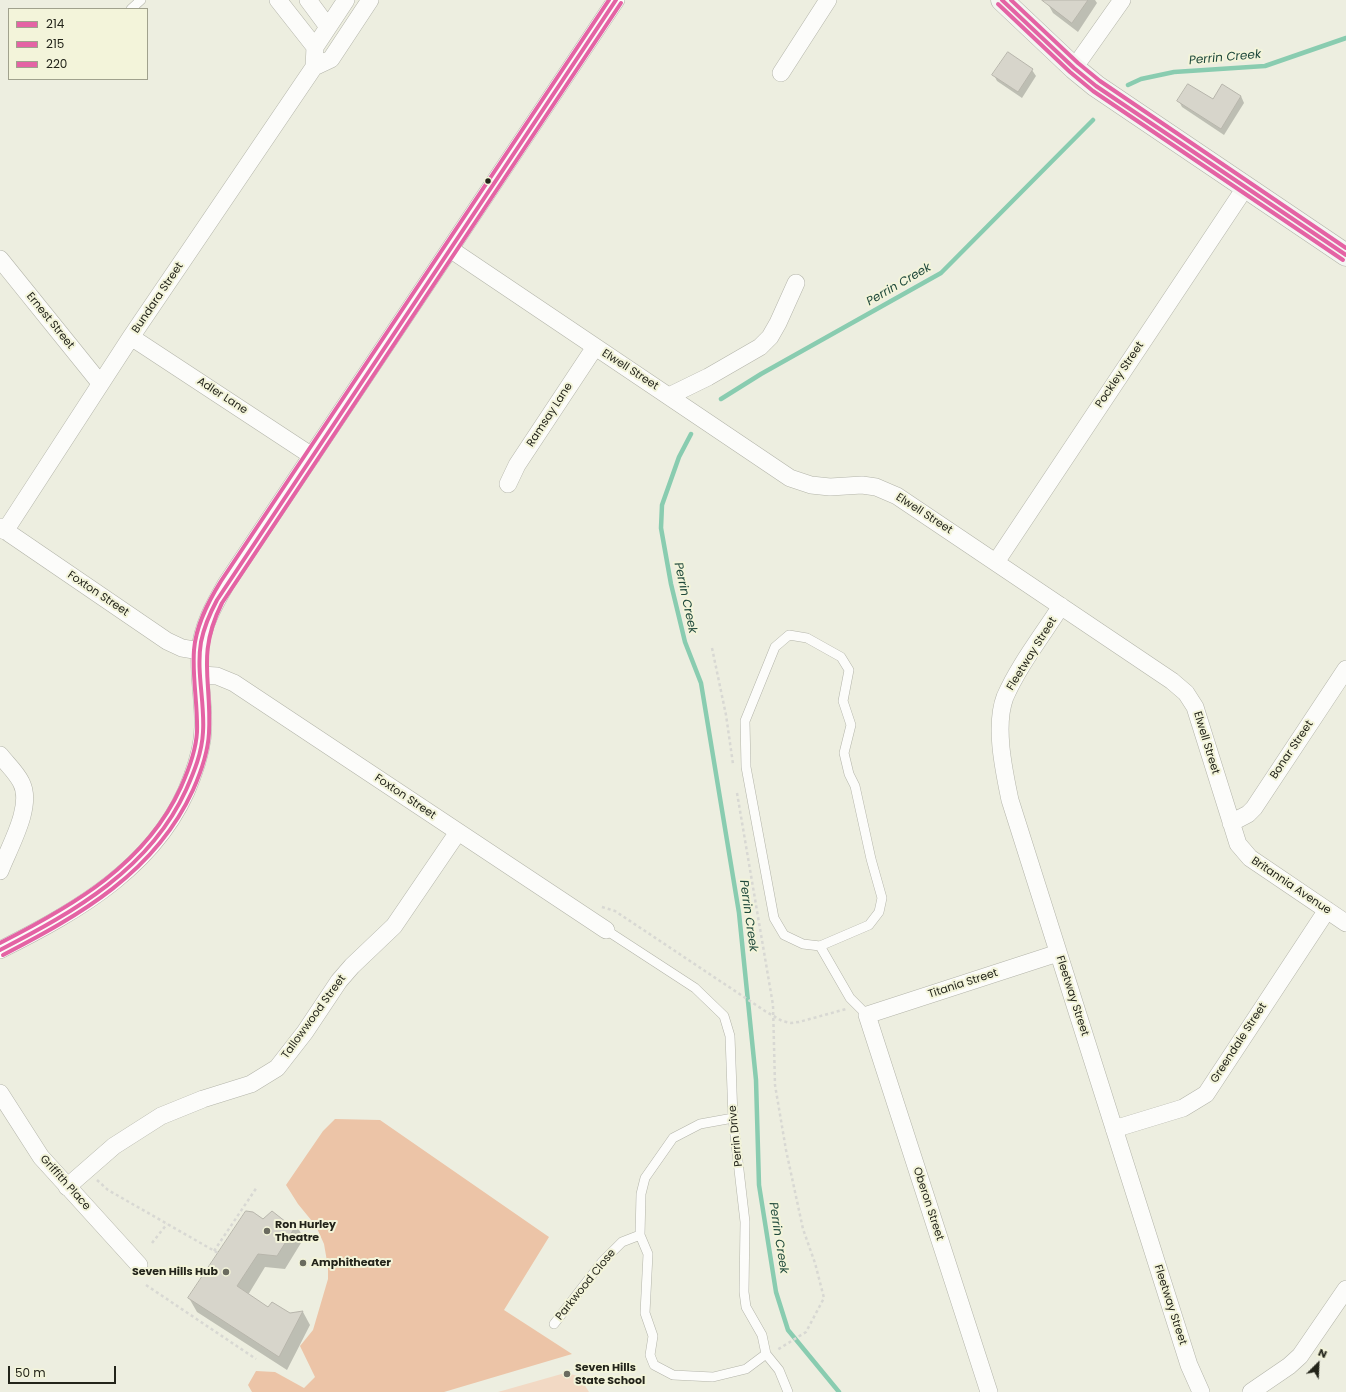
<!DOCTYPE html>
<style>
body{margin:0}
#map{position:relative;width:1346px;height:1392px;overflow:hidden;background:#edeee0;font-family:Poppins,sans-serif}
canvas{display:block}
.legend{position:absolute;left:8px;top:8px;width:140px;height:72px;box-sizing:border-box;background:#f3f4da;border:1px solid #a0a18d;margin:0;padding:5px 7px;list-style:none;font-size:12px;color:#23241a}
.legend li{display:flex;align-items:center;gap:8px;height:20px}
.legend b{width:20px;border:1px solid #a0a18d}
.north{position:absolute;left:1298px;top:1344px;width:40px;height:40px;-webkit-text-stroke:3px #f3f4da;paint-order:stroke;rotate:24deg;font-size:11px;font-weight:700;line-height:16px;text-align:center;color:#23241a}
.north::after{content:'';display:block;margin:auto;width:14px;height:18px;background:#23241a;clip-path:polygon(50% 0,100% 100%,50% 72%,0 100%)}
.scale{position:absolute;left:8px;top:1366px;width:108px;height:18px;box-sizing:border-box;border:2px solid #23241a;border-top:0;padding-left:5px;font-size:12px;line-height:14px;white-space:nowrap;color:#23241a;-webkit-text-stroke:3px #f3f4da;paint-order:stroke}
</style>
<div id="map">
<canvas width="1346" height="1392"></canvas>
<ul class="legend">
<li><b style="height:5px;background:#e463a4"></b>214</li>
<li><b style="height:5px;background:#e463a4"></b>215</li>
<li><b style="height:5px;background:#e463a4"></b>220</li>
</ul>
<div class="north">N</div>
<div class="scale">50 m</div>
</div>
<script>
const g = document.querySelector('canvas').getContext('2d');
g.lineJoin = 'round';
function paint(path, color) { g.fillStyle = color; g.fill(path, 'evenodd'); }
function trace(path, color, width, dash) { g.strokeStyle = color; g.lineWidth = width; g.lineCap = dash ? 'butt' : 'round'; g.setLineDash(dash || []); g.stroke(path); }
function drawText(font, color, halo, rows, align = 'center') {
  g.font = font + ' Poppins,sans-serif'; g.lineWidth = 4; g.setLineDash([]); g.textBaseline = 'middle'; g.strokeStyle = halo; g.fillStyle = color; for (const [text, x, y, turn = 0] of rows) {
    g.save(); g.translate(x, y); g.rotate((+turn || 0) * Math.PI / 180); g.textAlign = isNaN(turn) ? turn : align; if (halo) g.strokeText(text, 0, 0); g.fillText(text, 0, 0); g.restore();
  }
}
paint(new Path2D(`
 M565,1373L579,1376L589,1392H498Z`), '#f2d9c4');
paint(new Path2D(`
 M335,1119L380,1120L549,1237L504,1310L572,1354L444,1392H252L248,1385L256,1371L275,1372L304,1388L315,1377L300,1346L313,1330L328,1279V1267L324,1244L316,1226L298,1204L286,1185L323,1131Z`), '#ecc4a7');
paint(new Path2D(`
 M1050,0H1095L1097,3L1078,32L1053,13L1048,4Z
 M1032,70L1036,76L1022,98L997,81L994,75Z
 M1241,96L1244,103L1224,135L1182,107L1179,101L1214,100Z
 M263,1220L296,1225L304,1238L285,1269L265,1267L248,1295L268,1308L290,1314L303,1312L310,1325L287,1370L197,1312L189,1298Z`), '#0003');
trace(new Path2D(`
 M1128,85L1141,79L1174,72L1265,66L1346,38
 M721,399L761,374L941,273L1093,120
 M691,434L679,457L662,505L661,528L671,584L685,642L701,683L739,913L756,1080L759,1185L776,1292L788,1330L839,1392`), '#89ccb0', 4.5);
const building = new Path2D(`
 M1042,0H1088L1072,23Z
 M1008,52L1033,69L1018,92L992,75Z
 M1188,84L1213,99L1222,84L1241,96L1221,129L1177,101Z
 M246,1211L253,1212L263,1219L272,1211L286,1222L297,1224L277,1256L258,1254L237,1286L268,1307L272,1302L290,1313L303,1311L279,1357L188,1298Z`);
paint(building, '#d7d5cb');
trace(building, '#b7b5ab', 1);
const lane = new Path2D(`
 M131,9L141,0
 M789,635L807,638L841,657L849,670L843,701L851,725L844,753L849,774L855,786L871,859L882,898L879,912L869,925L820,946L803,944L784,935L774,918L746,767L745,721L775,647Z
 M606,930L695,988L724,1016L730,1036L733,1118L745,1222L744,1292L746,1307L762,1335L766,1354L779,1370L788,1392
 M820,946L850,998L867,1015
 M733,1118L700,1124L673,1138L645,1178L641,1194L640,1235L648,1254L645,1313L653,1336L650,1355L654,1365L673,1375L713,1377L746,1369L766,1354
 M554,1324L602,1262L622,1242L640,1235`);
const street = new Path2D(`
 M278,0L315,47
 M308,0L328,27
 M314,67L315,47L346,0
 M1074,68L1122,0
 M781,73L828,0
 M450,249L790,478L811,485L830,487L862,485L876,487L897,496L1172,681L1186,693L1195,707L1238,844L1250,858L1346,923
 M0,259L100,383
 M131,337L312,456
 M669,396L708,377L760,347L770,337L778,323L796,283
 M508,484L517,465L595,347
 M0,527L167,641L182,648L200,651
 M5,531L131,337L314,67L331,59L370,0
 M996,562L1245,188
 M1061,606C1042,636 1019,665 1005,697C994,726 1004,771 1010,800L1189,1365L1201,1392
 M201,675L217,676L234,683L606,930
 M0,755C7,764 16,772 21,782C34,806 9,847 0,871
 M1231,823L1248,814L1254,808L1346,669
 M0,950C78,911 161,864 192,777C198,761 203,744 203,727C204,702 198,676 200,651C202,626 214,605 226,584L616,0
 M0,1093L41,1157L139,1265
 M1114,1129L1183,1108L1206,1094L1327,910
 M67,1187L114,1146L161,1116L203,1099L251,1084L277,1068L305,1032L339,981L352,966L394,926L458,832
 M989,1392L867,1015L1058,953
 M1251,1392L1289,1366L1300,1356L1346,1289`);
const secondary = new Path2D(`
 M1002,0L1074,68L1096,86L1346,255`);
trace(lane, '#b3b4a9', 10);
trace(street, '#b3b4a9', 18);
trace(secondary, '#b3b4a9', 23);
trace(new Path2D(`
 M712,648L726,715L733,764
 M737,793L773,1005L775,1085L786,1150L803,1229L815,1263L824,1298L806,1332L777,1350
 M602,907L615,911L765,1011L782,1021L791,1023L799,1022L846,1009
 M97,1180L108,1190L218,1253
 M152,1243L167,1224
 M214,1251L257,1187
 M146,1285L256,1359`), '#d8d8d3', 2.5, [3, 3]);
trace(lane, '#fcfcfa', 9);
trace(street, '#fcfcfa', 17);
trace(secondary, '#f4f6f2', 22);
trace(new Path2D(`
 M1002,0L1074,68L1096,86L1346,255
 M0,950C74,912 150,869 186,790C194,772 202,753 203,732C205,702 196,672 201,642C204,627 210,613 217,600L616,0`), '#e463a4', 4);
trace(new Path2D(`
 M998,4L1070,72L1093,91L1343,260
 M3,955C80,915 155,873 193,790C201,772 208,753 209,733C212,680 196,655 222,603L621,3`), '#e463a4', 4);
trace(new Path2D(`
 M1011,0L1078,63L1100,81L1346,248
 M0,943C73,906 146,864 181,787C189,769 196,751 197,732C198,705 192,678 194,650C196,625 208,602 221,581L609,0`), '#e463a4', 4);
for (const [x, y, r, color] of [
 [488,181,3.5,"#23241a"],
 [267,1231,4,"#6a6b5f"],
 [303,1263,4,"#6a6b5f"],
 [226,1272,4,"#6a6b5f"],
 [567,1374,4,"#6a6b5f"]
]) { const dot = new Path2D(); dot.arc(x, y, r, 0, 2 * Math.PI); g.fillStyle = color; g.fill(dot); trace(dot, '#f3f4da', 1.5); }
drawText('11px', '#23241a', '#f3f4da', [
 ["Bundara Street",158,298,-56],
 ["Ernest Street",50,321,51],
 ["Elwell Street",630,370,33],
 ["Pockley Street",1120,375,-56],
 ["Adler Lane",222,396,33],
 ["Ramsay Lane",550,415,-57],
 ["Elwell Street",924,514,33],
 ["Foxton Street",98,594,34],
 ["Fleetway Street",1032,654,-58],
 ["Elwell Street",1206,743,73],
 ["Bonar Street",1292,750,-56],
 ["Foxton Street",405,797,34],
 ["Britannia Avenue",1291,886,34],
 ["Titania Street",963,984,-18],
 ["Fleetway Street",1072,996,72],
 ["Tallowwood Street",314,1017,-54],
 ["Greendale Street",1239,1043,-57],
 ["Perrin Drive",736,1136,-96],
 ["Griffith Place",65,1183,48],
 ["Oberon Street",928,1204,72],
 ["Parkwood Close",586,1285,-51],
 ["Fleetway Street",1170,1305,72]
]);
drawText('bold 11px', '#23241a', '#f3f4da', [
 ["Ron Hurley",275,1225],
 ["Theatre",275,1238],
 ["Amphitheater",311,1263],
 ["Seven Hills Hub",218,1272,"right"],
 ["Seven Hills",575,1368],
 ["State School",575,1381]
], 'left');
drawText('italic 12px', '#1f493b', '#f3f4da', [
 ["Perrin Creek",1225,58,-5],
 ["Perrin Creek",899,285,-30],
 ["Perrin Creek",685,598,78],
 ["Perrin Creek",748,916,82],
 ["Perrin Creek",778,1238,81]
]);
</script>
